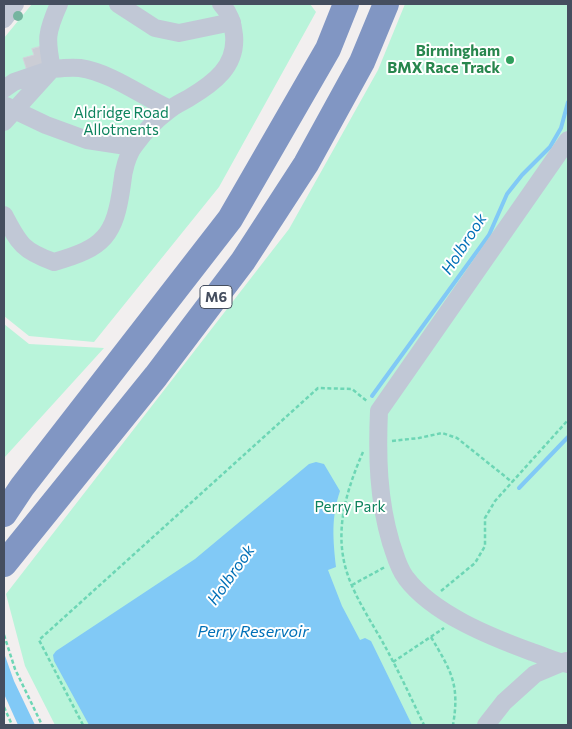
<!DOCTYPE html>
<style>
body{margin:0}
#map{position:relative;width:572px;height:729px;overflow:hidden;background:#f2efef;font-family:Commissioner,sans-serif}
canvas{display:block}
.frame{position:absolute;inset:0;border:5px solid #454e5f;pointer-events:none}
</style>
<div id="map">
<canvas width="572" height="729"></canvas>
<div class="frame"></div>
</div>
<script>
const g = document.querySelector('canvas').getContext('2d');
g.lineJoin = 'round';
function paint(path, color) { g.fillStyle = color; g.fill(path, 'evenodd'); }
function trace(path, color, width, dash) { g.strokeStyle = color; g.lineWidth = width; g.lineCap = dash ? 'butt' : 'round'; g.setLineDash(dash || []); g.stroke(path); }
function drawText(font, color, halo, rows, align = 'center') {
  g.font = font + ' Commissioner,sans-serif'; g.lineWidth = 4; g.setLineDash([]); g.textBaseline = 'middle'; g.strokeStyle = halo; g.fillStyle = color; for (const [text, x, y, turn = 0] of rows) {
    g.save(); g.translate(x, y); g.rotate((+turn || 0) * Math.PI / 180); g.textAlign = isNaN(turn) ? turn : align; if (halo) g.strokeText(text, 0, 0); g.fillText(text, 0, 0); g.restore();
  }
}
paint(new Path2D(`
 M32,4H310L316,12L219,187L94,342L29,336L4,316V38Z
 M405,4H568V725H55L25,666L6,594L289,229L378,70Z
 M4,324L29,344L104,348L4,458Z`), '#b9f4da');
paint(new Path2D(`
 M316,462L324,464L340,491C331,518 333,539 336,567L328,570L342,606L360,640L365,638L371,641L412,725H89L54,661L53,655L56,651L195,559L309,464Z
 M4,653L14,681L35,725H18L4,694Z`), '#81c9f6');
trace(new Path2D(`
 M372,396L489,235L507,194L522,175L550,147L561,128L568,102
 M519,488L568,437`), '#81c9f6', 4);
const building = new Path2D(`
 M43,46L49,67L28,74L23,58L34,55L32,49Z`);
paint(building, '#cbcdd5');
trace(building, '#d2d3db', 1);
trace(new Path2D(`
 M392,441L419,438L442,433L457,438L512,482
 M363,452C349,484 337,520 343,556C348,589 371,620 387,650C400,674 412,700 424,725
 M352,585L385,567
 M441,591L475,563L485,546V518L495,501L568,420
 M4,635L15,669L42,725
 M431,637C451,671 460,684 453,725
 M393,662L444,628
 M4,707L12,725
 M83,725L39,640L318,388L352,389L368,402`), '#6dd6b5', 2.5, [4, 2.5]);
trace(new Path2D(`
 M118,4L155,28L179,33L232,22
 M4,19L15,4
 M4,89L14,82L52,69C46,39 46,33 59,4
 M6,106L46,125L87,140L133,147
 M4,122L52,69C62,68 71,67 80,68C112,73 141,96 170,109
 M568,140L379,411C377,456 378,499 391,543C395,554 398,568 406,578C433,614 491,637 532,652C544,656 556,662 568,664
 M4,215C19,244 23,251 54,262C104,248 115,236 122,184C123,172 127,155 135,145C144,132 157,119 169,110C175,105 182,102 189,98C214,83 237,66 234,35C233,23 229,12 221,4
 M486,725L504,702L535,674L566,661`), '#c1c8d6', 18);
trace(new Path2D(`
 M4,514L22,487L230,219L328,49L346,4
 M4,564L156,376L243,261L306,164L362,62L386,4`), '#8196c3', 26);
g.fillStyle = '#74b49f';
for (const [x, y] of [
 [18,16]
]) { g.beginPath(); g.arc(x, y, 5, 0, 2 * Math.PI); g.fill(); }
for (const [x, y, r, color] of [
 [510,60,5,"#2e9e5b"]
]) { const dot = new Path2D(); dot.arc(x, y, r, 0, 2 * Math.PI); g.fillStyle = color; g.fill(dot); trace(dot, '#fff', 2); }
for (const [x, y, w] of [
 [216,297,32]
]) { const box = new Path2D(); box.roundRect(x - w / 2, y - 11.5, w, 23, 4); g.fillStyle = '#fff'; g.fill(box); trace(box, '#454e5f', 1); }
drawText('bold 14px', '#454e5f', null, [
 ["M6",216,297]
]);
drawText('bold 15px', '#27864d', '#fff', [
 ["Birmingham",500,51],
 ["BMX Race Track",500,68]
], 'right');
drawText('15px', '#0d835d', '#fff', [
 ["Aldridge Road",121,113],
 ["Allotments",121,130],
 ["Perry Park",350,507]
]);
drawText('italic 16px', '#0070b7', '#fff', [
 ["Holbrook",464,244,-57],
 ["Holbrook",231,575,-55],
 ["Perry Reservoir",253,632]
]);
</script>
